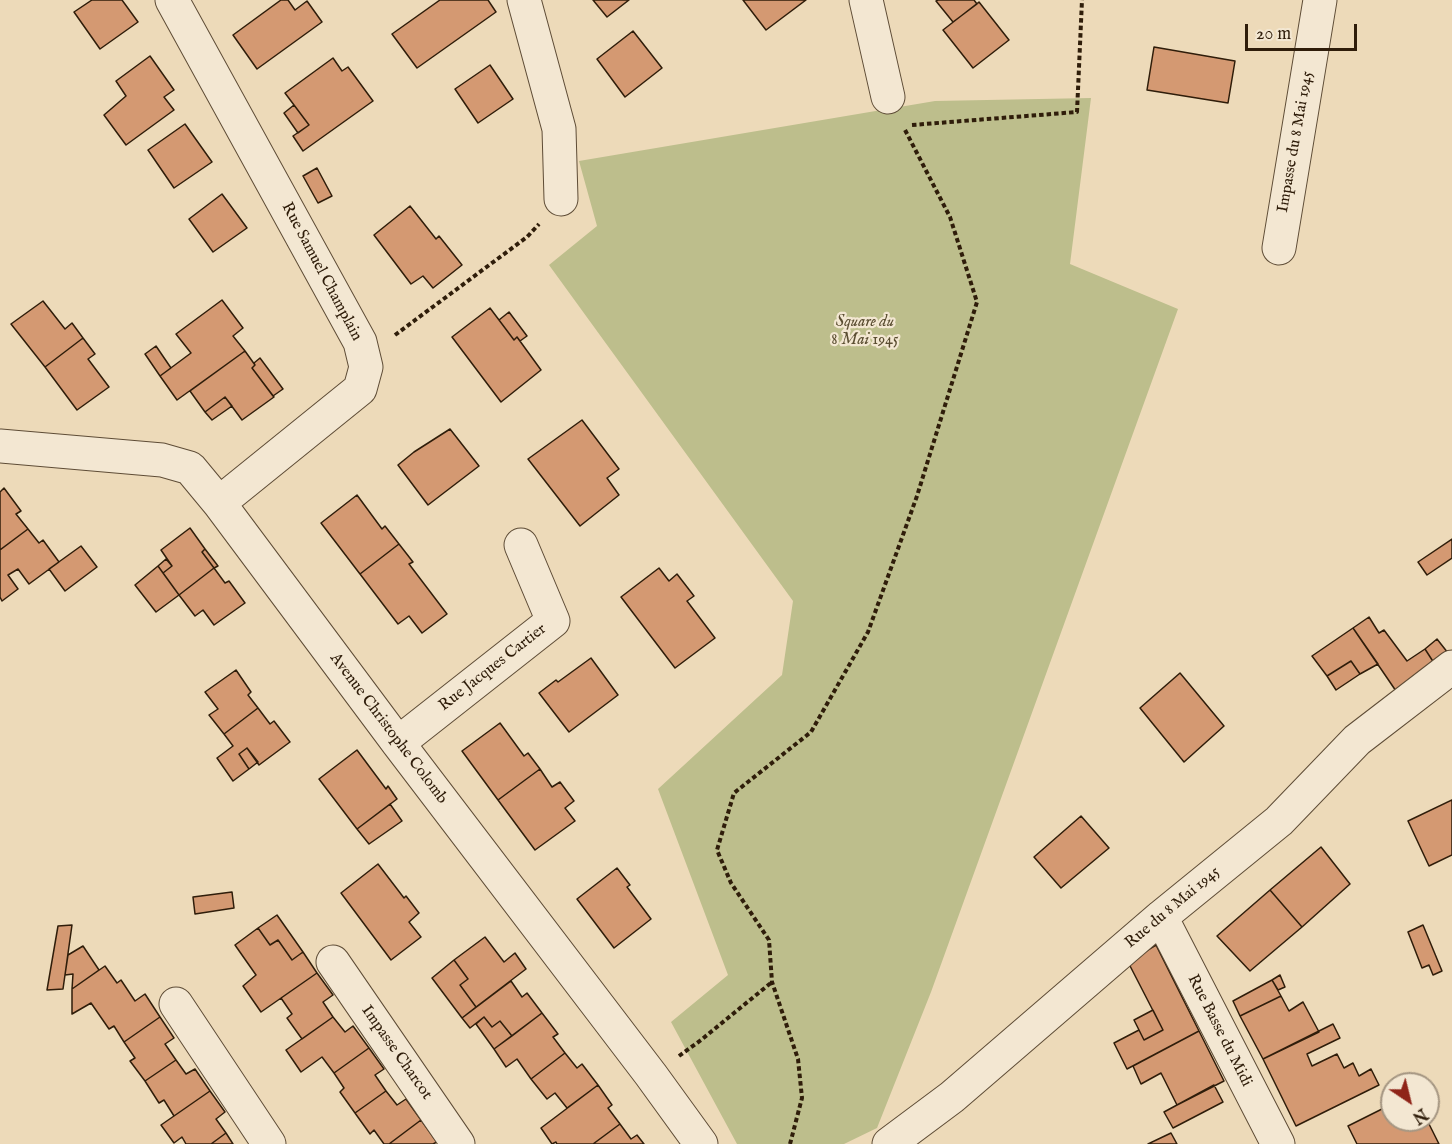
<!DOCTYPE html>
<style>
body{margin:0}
#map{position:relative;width:1452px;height:1144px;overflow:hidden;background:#eddab9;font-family:"IM FELL English",serif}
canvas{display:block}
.north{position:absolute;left:1380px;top:1072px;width:60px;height:60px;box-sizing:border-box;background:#f3e7d2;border:2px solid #a59682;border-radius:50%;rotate:145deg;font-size:16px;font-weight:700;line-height:24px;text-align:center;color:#2f1d0a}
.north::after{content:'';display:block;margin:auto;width:21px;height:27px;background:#8f2418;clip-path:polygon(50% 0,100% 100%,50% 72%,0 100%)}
.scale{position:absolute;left:1245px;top:24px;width:112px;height:27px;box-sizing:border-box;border:3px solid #2f1d0a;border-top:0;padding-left:8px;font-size:18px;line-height:21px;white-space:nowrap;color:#2f1d0a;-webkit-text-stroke:4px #f3e7d2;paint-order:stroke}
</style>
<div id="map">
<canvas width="1452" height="1144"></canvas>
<div class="north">N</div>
<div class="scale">20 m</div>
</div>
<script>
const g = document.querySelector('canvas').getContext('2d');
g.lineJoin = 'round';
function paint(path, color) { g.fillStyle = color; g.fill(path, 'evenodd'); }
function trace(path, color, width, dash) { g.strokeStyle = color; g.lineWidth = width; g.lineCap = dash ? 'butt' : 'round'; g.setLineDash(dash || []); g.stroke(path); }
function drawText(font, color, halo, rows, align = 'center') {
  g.font = font + ' "IM FELL English",serif'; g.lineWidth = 4.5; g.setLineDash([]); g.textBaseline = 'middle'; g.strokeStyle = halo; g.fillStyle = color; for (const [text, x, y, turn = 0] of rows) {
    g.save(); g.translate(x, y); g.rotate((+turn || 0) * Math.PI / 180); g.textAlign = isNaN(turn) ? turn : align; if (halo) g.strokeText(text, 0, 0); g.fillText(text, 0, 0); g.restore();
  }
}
paint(new Path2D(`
 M1091,98L1070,264L1178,309L931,992L877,1128L844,1144H737L671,1022L728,975L658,789L782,675L793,601L549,265L597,226L579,161L935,101Z`), '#bdbe8c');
const building = new Path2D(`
 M92,0H122L138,22L100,49L74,12Z
 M281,0H288L295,10L307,1L322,22L257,69L233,35Z
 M440,0H488L496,12L417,68L392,34Z
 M593,0H629L607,17Z
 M743,0H806L766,30Z
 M938,0H974L977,4L953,22L936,1Z
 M979,2L1009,40L973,68L943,30Z
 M633,31L662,68L625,97L597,59Z
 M1154,47L1235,61L1228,103L1147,90Z
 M150,56L174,90L164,97L174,110L126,145L104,115L126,96L116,81Z
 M333,58L342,71L348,67L373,101L303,151L293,136L309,125L285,93Z
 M490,65L513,99L478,123L455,89Z
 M294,105L309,125L298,133L284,113Z
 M185,124L212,162L174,188L148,150Z
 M317,168L332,196L318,203L303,176Z
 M222,194L247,228L213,252L189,219Z
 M410,206L436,239L439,236L462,265L433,288L423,276L411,284L374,235Z
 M222,300L243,328L233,336L245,351L177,400L160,376L191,353L176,334Z
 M43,301L65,329L72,323L83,338L45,367L11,324Z
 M490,308L514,340L517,337L541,370L501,402L452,337Z
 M509,312L527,336L520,341L517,337L514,340L499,320Z
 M83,338L95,354L88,359L109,387L77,410L45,367Z
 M156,346L171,368L160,376L145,354Z
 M245,351L255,365L252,368L274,397L242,420L225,397L205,412L190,391Z
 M260,358L283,389L273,396L252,368L255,365L254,363Z
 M225,397L232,406L212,420L205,412Z
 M582,420L619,469L607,478L619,495L580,526L528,459Z
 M450,429L479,466L428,505L398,465L414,452Z
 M4,488L21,511L16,514L28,529L0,550V492Z
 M357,495L382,529L385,526L399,544L360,574L321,523Z
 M190,528L205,549L202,552L214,568L179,595L163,573L172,566L161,550Z
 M28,529L39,543L43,540L59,562L29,584L18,569L8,575L18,589L2,601L0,597V550Z
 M1452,539V558L1427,575L1418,562Z
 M399,544L413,562L409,564L447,614L422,633L409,616L398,624L360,574Z
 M81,546L97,567L65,591L49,569Z
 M205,549L218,566L214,568L202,552Z
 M166,559L172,566L163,573L158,566Z
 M158,566L179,595L156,612L135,585Z
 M214,568L225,583L229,581L245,603L214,625L203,610L195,616L179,595Z
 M659,568L669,581L677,574L694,596L687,601L715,638L675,668L621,597Z
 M1369,617L1379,633L1384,630L1407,661L1425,649L1434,663L1396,691L1353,628Z
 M1353,628L1378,664L1360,674L1351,661L1327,676L1312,656Z
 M1437,639L1448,653L1434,663L1425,649Z
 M591,658L618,695L569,732L539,693L556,680L558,682Z
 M1351,661L1360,674L1336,690L1327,676Z
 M236,670L251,692L248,695L258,708L224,734L209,715L218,709L205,692Z
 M1180,673L1224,726L1184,762L1140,708Z
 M258,708L270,724L274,721L290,742L259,765L247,748L239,754L249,769L233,781L217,758L233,746L224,734Z
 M500,723L524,756L528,753L540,769L498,800L462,751Z
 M247,748L258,762L249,769L239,754Z
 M357,750L386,789L388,786L397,799L357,829L319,779Z
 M540,769L552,787L560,782L574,801L565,808L575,821L535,850L498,800Z
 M1452,800V855L1429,866L1408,821Z
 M390,804L402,821L369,844L357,829Z
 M1081,816L1109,848L1061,888L1034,857Z
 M1321,847L1350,884L1302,927L1270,890Z
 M378,864L404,898L406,896L419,913L409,922L421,937L391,960L341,893Z
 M617,868L630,885L627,887L651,919L614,948L577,899Z
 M1270,890L1302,927L1250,971L1217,936Z
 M232,892L234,908L195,914L193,897Z
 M277,915L303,952L292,960L278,940L270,945L258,928Z
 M72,925L63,989L47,990L58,926Z
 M1423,925L1442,971L1433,975L1429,965L1422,968L1408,932Z
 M258,928L270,945L278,940L292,960L303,952L317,973L261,1012L243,986L256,975L235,945Z
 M485,937L504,962L515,953L526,969L476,1007L460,985L468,979L454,960Z
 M1156,945L1199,1031L1127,1069L1114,1043L1139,1030L1144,1040L1163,1030L1128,962Z
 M83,946L99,970L72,989L73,974L65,975L68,955Z
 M454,960L468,979L460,985L476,1007L462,1018L432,978Z
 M105,966L117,983L121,980L135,1001L145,994L160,1017L124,1042L114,1026L109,1029L91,1003L72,1014V989Z
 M317,973L333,995L323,1002L333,1017L302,1039L287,1018L292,1014L281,998Z
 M1280,975L1285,987L1278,990L1272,980Z
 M1272,980L1281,996L1240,1016L1233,1001Z
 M511,981L522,997L527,993L542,1013L512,1036L500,1021L492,1027L484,1017L470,1028L462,1018Z
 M1281,996L1289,1011L1303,1002L1319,1032L1263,1059L1240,1016Z
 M1153,1010L1163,1030L1144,1040L1134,1020Z
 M542,1013L558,1034L553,1037L565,1053L531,1079L517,1059L506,1067L494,1049Z
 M160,1017L174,1038L165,1044L176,1060L145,1081L130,1061L135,1058L124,1042Z
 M333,1017L345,1032L353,1026L369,1048L334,1073L322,1057L301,1072L286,1050Z
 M484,1017L492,1027L500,1021L512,1036L494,1049L476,1024Z
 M1333,1024L1340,1038L1307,1054L1312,1066L1337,1054L1344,1068L1353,1063L1359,1076L1371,1069L1379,1085L1296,1126L1263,1059Z
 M1199,1031L1224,1081L1177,1105L1161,1073L1141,1084L1133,1066Z
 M369,1048L384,1069L375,1075L386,1091L355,1113L340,1092L344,1088L334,1073Z
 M565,1053L577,1068L582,1064L598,1085L567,1108L555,1093L547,1099L531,1079Z
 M176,1060L186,1074L195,1069L210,1091L174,1116L164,1100L159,1103L145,1081Z
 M598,1085L612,1105L608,1108L620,1124L593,1144H557L556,1142L552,1144L541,1128Z
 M1214,1085L1223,1102L1173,1128L1164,1112Z
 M210,1091L225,1112L216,1119L226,1133L211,1144H186L182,1137L174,1143L161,1125Z
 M386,1091L397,1105L406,1099L421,1120L389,1144H384L374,1130L370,1134L355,1113Z
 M1392,1104V1120H1427L1439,1144H1357L1348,1126Z
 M421,1120L437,1142L433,1144H389Z
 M620,1124L631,1139L637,1135L644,1144H593Z
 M226,1133L233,1144H211Z
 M1171,1133L1177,1144H1148Z`);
paint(building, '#d49972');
trace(building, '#2f1d0a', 1.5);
const minor = new Path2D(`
 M172,0L360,342L366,367L360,389L219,503
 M524,0L559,129L561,199
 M866,0L888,97
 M1279,248L1320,0
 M0,446L162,460L190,468L219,503L398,743L651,1075L701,1144
 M398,743L553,621L521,545
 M1161,917L1278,1144
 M333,962L458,1144
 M176,1004L269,1144
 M889,1144L952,1097L1161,917L1279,821L1357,740L1452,667`);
trace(minor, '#5e4c36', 35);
trace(new Path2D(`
 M912,125L1077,112L1082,0
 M395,335L527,237L539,224
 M679,1056L701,1040L772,982
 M790,1144L802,1098L798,1059L772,982L769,940L731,883L717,850L734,793L811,732L868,632L917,496L977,302L950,217L904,128`), '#2f1d0a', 4, [4.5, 3]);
trace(minor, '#f3e7d2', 33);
drawText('16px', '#2f1d0a', '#f3e7d2', [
 ["Impasse du 8 Mai 1945",1296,142,-80],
 ["Rue Samuel Champlain",321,272,62],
 ["Rue Jacques Cartier",493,668,-38],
 ["Avenue Christophe Colomb",388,729,53],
 ["Rue du 8 Mai 1945",1173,908,-40],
 ["Rue Basse du Midi",1219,1031,63],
 ["Impasse Charcot",396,1053,55]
]);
drawText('italic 16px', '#5a4d31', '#f3e7d2', [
 ["Square du",865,323],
 ["8 Mai 1945",865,341]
]);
</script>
